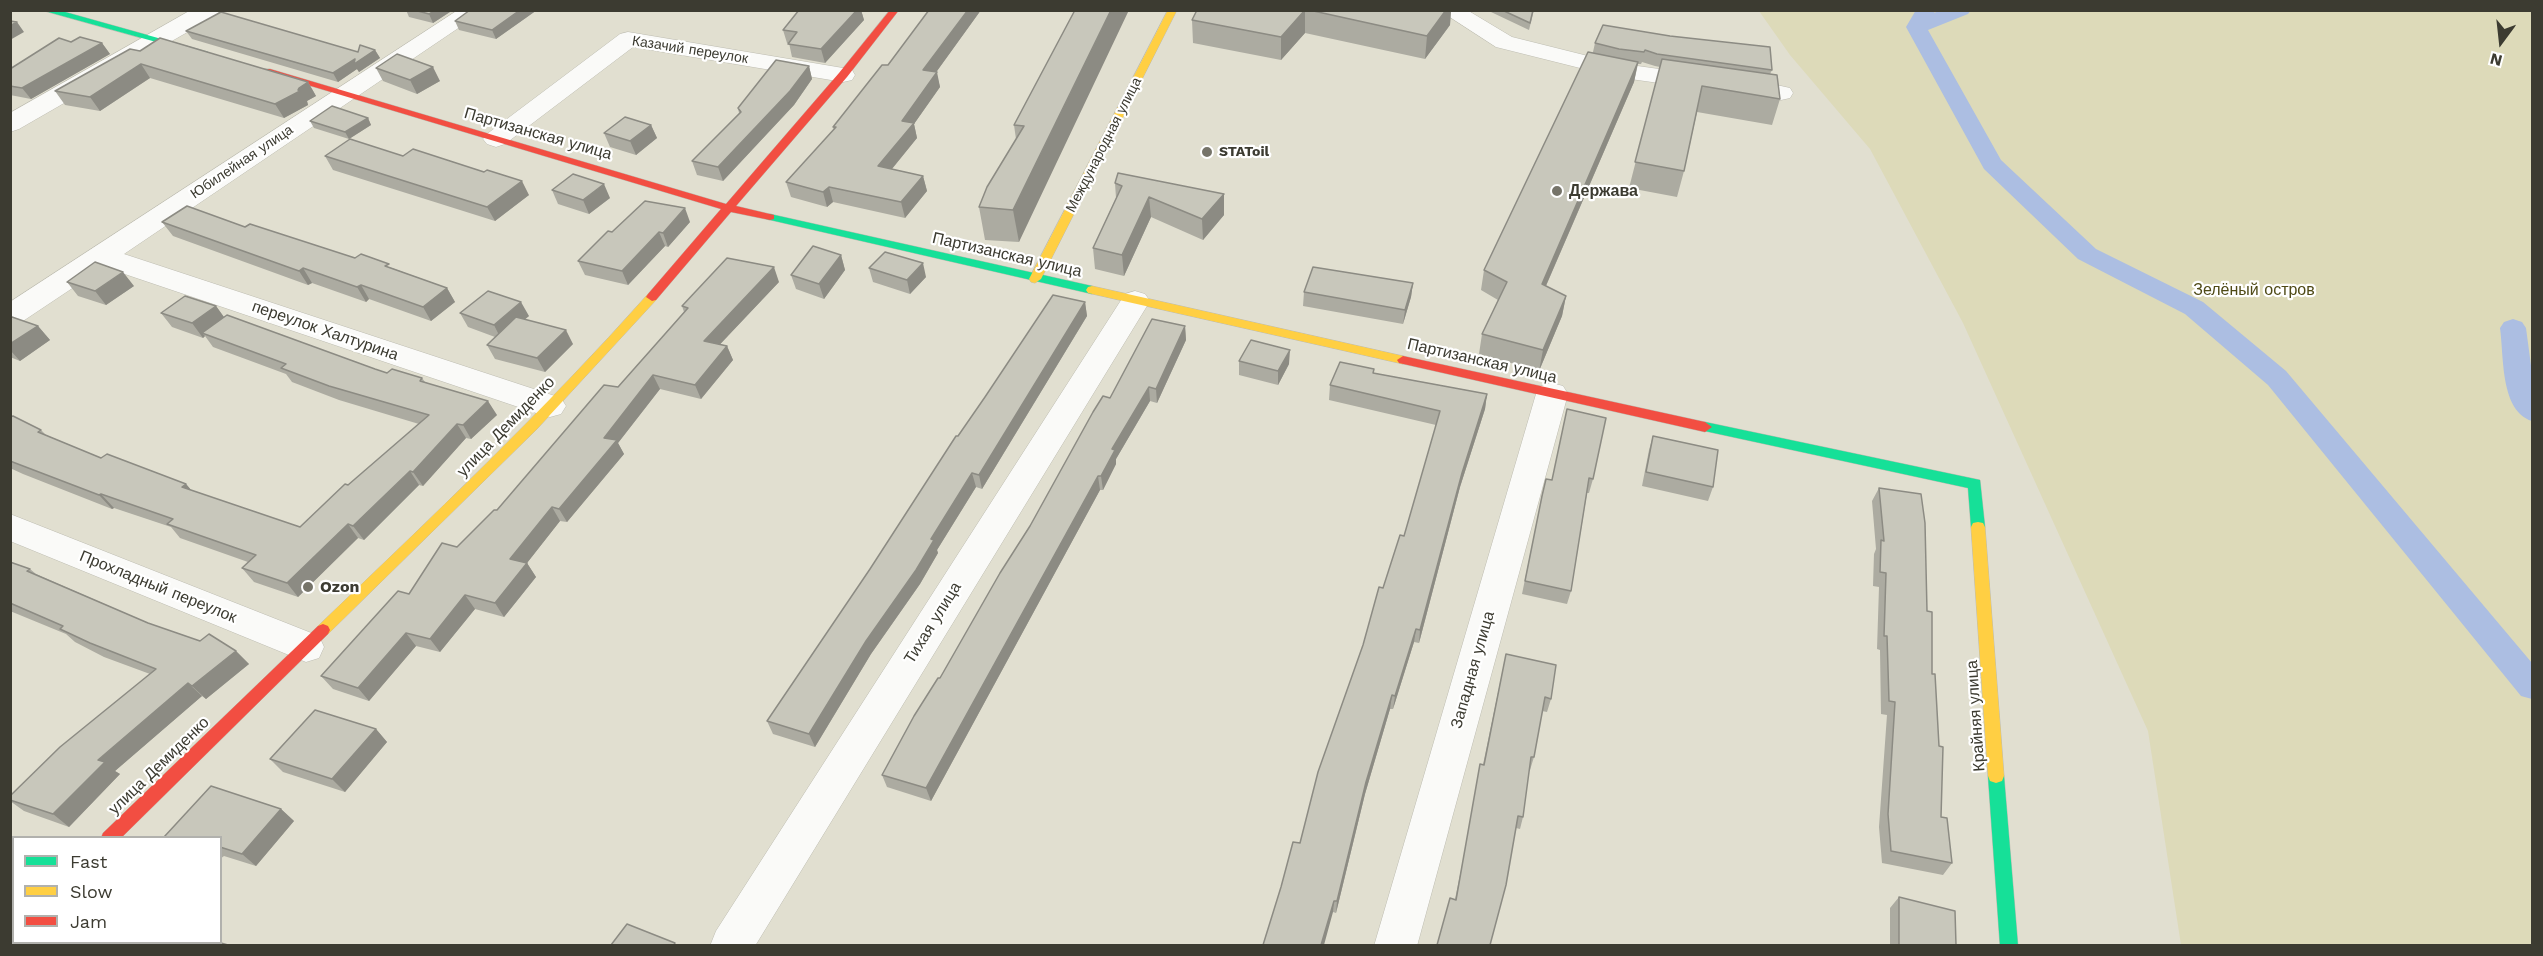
<!DOCTYPE html>
<meta charset="utf-8">
<style>
body{margin:0}
#map{position:relative;width:2543px;height:956px;overflow:hidden;background:#e1dfd0;font-family:"Work Sans",sans-serif}
canvas{display:block}
.frame{position:absolute;inset:0;border:12px solid #3c3b31;pointer-events:none}
.legend{position:absolute;left:12px;top:836px;width:210px;height:108px;box-sizing:border-box;background:#fff;border:2px solid #b1b1ad;margin:0;padding:8px 10px;list-style:none;font-size:18px;color:#3c3b31}
.legend li{display:flex;align-items:center;gap:12px;height:30px}
.legend b{width:30px;border:2px solid #b1b1ad}
.north{position:absolute;left:2471px;top:12px;width:60px;height:60px;-webkit-text-stroke:4px #fff;paint-order:stroke;rotate:195deg;font-size:16px;font-weight:700;line-height:24px;text-align:center;color:#3c3b31}
.north::after{content:'';display:block;margin:auto;width:21px;height:27px;background:#3c3b31;clip-path:polygon(50% 0,100% 100%,50% 72%,0 100%)}
</style>
<div id="map">
<canvas width="2543" height="956"></canvas>
<div class="frame"></div>
<ul class="legend">
<li><b style="height:8px;background:#16e098"></b>Fast</li>
<li><b style="height:8px;background:#ffcf43"></b>Slow</li>
<li><b style="height:8px;background:#f24e42"></b>Jam</li>
</ul>
<div class="north">N</div>
</div>
<script>
const g = document.querySelector('canvas').getContext('2d');
g.lineJoin = 'round';
function paint(path, color) { g.fillStyle = color; g.fill(path, 'evenodd'); }
function trace(path, color, width, dash) { g.strokeStyle = color; g.lineWidth = width; g.lineCap = dash ? 'butt' : 'round'; g.setLineDash(dash || []); g.stroke(path); }
function drawText(font, color, halo, rows, align = 'center') {
  g.font = font + ' "Work Sans",sans-serif'; g.lineWidth = 4.5; g.setLineDash([]); g.textBaseline = 'middle'; g.strokeStyle = halo; g.fillStyle = color; for (const [text, x, y, turn = 0] of rows) {
    g.save(); g.translate(x, y); g.rotate((+turn || 0) * Math.PI / 180); g.textAlign = isNaN(turn) ? turn : align; if (halo) g.strokeText(text, 0, 0); g.fillText(text, 0, 0); g.restore();
  }
}
paint(new Path2D(`
 M1759,11H2532V945H2181L2148,731L1963,323L1870,149L1790,55Z`), '#dddab9');
paint(new Path2D(`
 M1916,10H1936L1934,13L1941,10H1971L1968,14L1928,30L2001,160L2096,249L2203,302L2286,371L2532,663V699L2521,696L2268,385L2185,314L2078,259L1984,169L1906,27Z
 M2513,319L2522,322L2526,328L2532,373V421C2500,411 2504,356 2500,328L2504,322Z`), '#acbee2');
const street = new Path2D(`
 M191,10H220L217,15L19,129L10,132V113Z
 M458,10H485L124,254L561,398L566,406L561,414L550,417L539,414L104,267L20,323L10,326V302Z
 M1439,10H1467L1512,37L1616,63L1781,86L1790,88L1793,93L1790,98L1781,100L1616,77L1496,47Z
 M628,32L843,68L852,70L855,75L852,80L843,82L633,47L505,144L496,147L487,144L483,139L487,134L620,34Z
 M1135,291L1145,294L1150,301L755,946H710L716,931L1125,294Z
 M1552,383L1563,386L1568,394L1417,946H1374L1536,394L1541,386Z
 M10,514L319,636L324,647L319,658L306,662L10,541Z`);
const fast = new Path2D(`
 M41,10H58L208,52L203,55Z
 M770,214L1092,286L1098,290L1092,294L766,219V215Z
 M1705,422L1980,480L1985,527L1983,531H1973L1971,527L1968,488L1700,430L1698,427L1700,424Z
 M1996,769L2002,771L2004,776L2018,946H2000L1988,776L1990,771Z`);
const slow = new Path2D(`
 M1168,10H1177L1041,279L1035,283L1031,282L1029,279Z
 M1092,286L1403,356L1409,360L1403,364L1088,293L1086,290L1088,287Z
 M652,293L658,297L656,300L537,429L328,634L323,636L318,634L316,630L318,626C431,518 544,411 648,294Z
 M1978,522L1983,523L1985,527L2004,776L2002,781L1996,783L1990,781L1988,776L1971,527L1973,523Z`);
const jam = new Path2D(`
 M890,10H899L847,77L736,206L774,215V219L770,220L731,212L656,300L652,301L646,297L648,294L721,209L261,71L262,69H270L726,204L839,73Z
 M1403,356L1705,422L1712,427L1705,432L1399,363L1397,360Z
 M323,624L328,626L330,630L328,634L121,838H101L103,833L318,626Z
 M14,922V940L10,941V923Z`);
trace(street, '#bdbcb1', 1);
trace(fast, '#bdbcb1', 1);
trace(slow, '#bdbcb1', 1);
trace(jam, '#bdbcb1', 1);
paint(street, '#fafaf8');
paint(fast, '#16e098');
paint(slow, '#ffcf43');
paint(jam, '#f24e42');
paint(new Path2D(`
 M406,10H453L433,23L409,17Z
 M470,10H537L496,39L459,30L455,21Z
 M799,10H861L864,20L825,63L792,57L789,43H787L783,30Z
 M929,10H981L936,72L940,87L914,124L917,138L892,169L923,176L927,191L905,218L833,202L827,207L791,197L786,182L834,130L833,127L888,65Z
 M1075,10L1019,242L985,240L979,207L1016,139L1014,125Z
 M1197,10H1451L1450,25L1425,59L1305,33L1281,60L1193,43L1192,20Z
 M1491,10H1534L1529,30L1491,12Z
 M1603,25L1772,70L1770,74L1780,99L1772,125L1697,112L1684,171L1677,197L1629,188L1660,67L1655,66L1642,62L1641,64H1638L1634,82L1546,286L1566,296L1562,316L1539,371L1479,354L1482,334L1498,300L1481,290L1484,270L1593,52L1595,43Z
 M186,31L358,52L375,50L380,58L359,72L357,69L338,82L192,39Z
 M71,42L102,43L110,54L31,99L10,95V69Z
 M140,51L308,82L316,96L307,101L308,105L284,118L150,78L100,111L65,105L55,91Z
 M809,66L812,79L794,105L723,181L697,175L692,161L739,113L738,108Z
 M376,68L440,81L417,94L383,81Z
 M368,118L371,125L349,139L314,128L310,121Z
 M651,125L657,138L636,155L610,147L604,133Z
 M325,156L529,195L495,221L333,170Z
 M1115,183L1224,194V215L1203,240L1151,217L1124,276L1095,269L1093,248L1116,198Z
 M552,190L610,198L589,214L558,204Z
 M162,222L245,227L392,268L447,288L455,302L431,321L369,299L366,302L312,283L308,285L173,236Z
 M690,222L668,247L665,246L628,285L585,275L578,261L612,232Z
 M841,255L845,270L824,299L796,289L791,275Z
 M869,268L926,277L910,294L873,282Z
 M67,282L134,286L106,305L78,296Z
 M779,282L720,344L727,346L733,360L701,399L660,389L618,443L624,454L567,522L560,521L527,563L536,577L504,617L475,609L440,652L416,646L369,701L333,689L321,676L409,594L457,547L497,510L618,387L684,312L682,306Z
 M1413,283L1411,297L1403,324L1303,306L1304,292Z
 M1085,302L1087,316L982,489L976,487L937,550L938,553L920,584L871,654L815,747L773,734L767,721L870,569L958,436Z
 M216,306L224,317L387,373L422,378L425,382L497,415L471,439L466,438L423,486L419,485L364,540L358,538L298,597L254,582L242,568L248,562L180,538L171,527L114,508L112,509L23,474L10,468V417L41,430L46,435L101,458L186,484L191,490L300,527L419,424L339,400L292,382L286,374L213,347L205,336L203,338L172,327L161,313Z
 M460,313L529,316L525,319L573,344L545,372L495,359L487,345L495,337L468,327Z
 M10,318L38,326L50,340L20,361L10,357Z
 M1185,326L1186,340L1157,403L1150,401L1116,459V464L1103,490H1100L931,801L887,787L882,775L940,678L1030,526L1110,398Z
 M1239,361L1289,364L1278,385L1239,375Z
 M1374,369V373L1487,394L1485,409L1460,487L1419,643L1414,642L1393,709H1390L1365,794L1336,913L1333,912L1300,843L1363,645L1383,588L1404,536L1436,425L1329,400L1330,385Z
 M1567,409L1593,479L1589,493H1587L1571,591L1567,604L1522,594L1542,496L1552,480Z
 M1653,436L1713,487L1708,501L1642,486L1649,450Z
 M1879,488L1927,611L1932,674L1941,817L1952,863L1943,875L1882,863L1879,827L1887,715L1881,714L1880,650L1877,649L1879,587L1873,586L1874,554L1876,549L1872,501Z
 M10,562L30,569L36,574L148,623L200,641L236,651L249,664L206,699L202,696L115,771L120,774L69,827L24,811L10,801V796L150,674L104,657L75,642L66,634L10,611Z
 M1506,654L1551,699L1547,712L1542,711L1534,757L1530,770H1529L1523,817L1520,829L1516,828L1490,945L1455,899Z
 M376,729L387,742L345,792L283,772L270,759Z
 M281,809L294,821L256,866L224,856L220,859V837Z
 M1899,897L1956,945H1890V908Z`), '#acaba1');
paint(new Path2D(`
 M435,10H453L433,23L429,14Z
 M520,10H537L496,39L492,30Z
 M857,10H861L864,20L825,63L821,49Z
 M968,10H981L927,85L923,70Z
 M1111,10H1129L1019,242L1013,210Z
 M1305,10V33L1281,60V37Z
 M1446,10H1451L1450,25L1425,59L1427,36Z
 M17,22L24,32L10,40V26Z
 M102,43L110,54L31,99L22,88Z
 M375,50L380,58L359,72L357,69L338,82L333,73L355,59Z
 M1638,62L1634,82L1538,304L1542,284Z
 M141,64L150,78L100,111L90,97Z
 M809,66L812,79L794,105L723,181L718,167Z
 M433,67L440,81L417,94L410,80Z
 M937,72L940,87L914,124L917,138L882,181L878,166L902,121Z
 M308,82L316,96L307,101L308,105L284,118L275,104L298,90L299,88Z
 M368,118L371,125L349,139L345,132Z
 M651,125L657,138L636,155L630,141Z
 M923,176L927,191L905,218L901,202Z
 M522,181L529,195L495,221L487,207Z
 M604,184L610,198L589,214L583,200Z
 M829,187L833,202L827,207L823,192Z
 M1224,194V215L1203,240L1202,219Z
 M1149,197L1151,217L1124,276L1122,255Z
 M685,208L690,222L668,247L663,233Z
 M659,232L665,246L628,285L622,271Z
 M841,255L845,270L824,299L819,284Z
 M923,263L926,277L910,294L907,280Z
 M774,267L779,282L710,355L704,341Z
 M303,268L312,283L308,285L299,271Z
 M123,272L134,286L106,305L95,291Z
 M1413,283L1411,297L1403,324L1405,310Z
 M361,285L369,299L366,302L357,287Z
 M447,288L455,302L431,321L423,307Z
 M1566,296L1562,316L1539,371L1543,350Z
 M521,302L529,316L501,339L494,325Z
 M1085,302L1087,316L982,489L979,475Z
 M216,306L226,320L202,333L205,336L203,338L192,323Z
 M38,326L50,340L20,361L10,350V344Z
 M1185,326L1186,340L1157,403L1156,389Z
 M566,330L573,344L545,372L537,358Z
 M727,346L733,360L701,399L695,385Z
 M1290,350L1289,364L1278,385V371Z
 M653,375L660,389L618,443L624,454L567,522L559,509L604,438Z
 M1149,387L1150,401L1116,459V464L1103,490L1101,476L1112,449Z
 M1487,394L1485,409L1460,487L1419,643L1420,630L1462,473Z
 M488,401L497,415L471,439L463,425Z
 M457,424L466,438L423,486L413,472Z
 M410,471L419,485L364,540L353,526Z
 M972,473L976,487L937,550L938,553L920,584L871,654L815,747L809,734L866,641Z
 M1098,476L1100,490L931,801L926,788Z
 M186,484L198,498L182,487Z
 M101,494L114,508L112,509L99,495Z
 M552,507L560,521L527,563L536,577L504,617L495,603L510,559Z
 M348,524L358,538L298,597L287,583Z
 M465,595L475,609L440,652L430,639Z
 M1416,629L1414,642L1393,709L1395,696Z
 M406,633L416,646L369,701L358,688Z
 M236,651L249,664L206,699L192,686Z
 M188,683L202,696L115,771L120,774L69,827L53,814L98,760Z
 M1392,695L1390,709L1365,794L1336,913L1337,901L1366,782Z
 M376,729L387,742L345,792L332,779Z
 M281,809L294,821L256,866L242,854Z
 M10,862L14,864V874L10,877Z
 M1334,901L1333,912L1324,945H1321Z
 M118,942H144L142,945H115Z`), '#8c8b83');
const building = new Path2D(`
 M414,10H435L429,14Z
 M470,10H520L492,30L455,21Z
 M799,10H857L821,49L788,44L797,32L783,30Z
 M929,10H968L923,70L937,72L902,121L914,123L878,166L923,176L901,202L829,187L823,192L786,182L836,127H833L882,65H888Z
 M1075,10H1111L1013,210L979,207L987,187L1024,126L1014,125Z
 M1197,10H1305L1281,37L1192,20Z
 M1309,10H1446L1427,36Z
 M1502,10H1533L1530,23Z
 M221,12L358,52L360,45L375,50L354,64L355,59L333,73L186,31Z
 M10,21L17,22L10,26Z
 M1603,25L1670,36L1770,47L1772,70L1657,54L1645,50L1644,52L1619,49L1595,43Z
 M80,37L102,43L22,88L10,86V69L59,38L71,42Z
 M160,38L308,82L299,88L298,90L300,91L275,104L141,64L90,97L55,91L130,49L140,51Z
 M1588,52L1638,62L1542,284L1566,296L1543,350L1482,334L1507,282L1484,270Z
 M397,54L433,67L410,80L376,68Z
 M1662,59L1777,75L1780,99L1702,86L1684,171L1635,162Z
 M776,60L809,66L790,91L718,167L692,161L741,112L738,108Z
 M332,106L368,118L345,132L310,121Z
 M625,117L651,125L630,141L604,133Z
 M350,139L403,156L413,149L484,172L487,170L522,181L487,207L325,156Z
 M1118,173L1224,194L1202,219L1149,197L1122,255L1093,248L1122,186L1115,183Z
 M573,174L604,184L583,200L552,190Z
 M645,201L685,208L663,233L659,232L622,271L578,261L608,231L612,232Z
 M187,206L245,227L250,224L355,258L361,254L389,264L385,266L447,288L423,307L361,285L357,287L303,268L299,271L162,222Z
 M813,246L841,255L819,284L791,275Z
 M885,252L923,263L907,280L869,268Z
 M727,258L774,267L704,341L727,346L695,385L653,375L604,438L617,440L559,509L552,507L510,559L527,563L495,603L465,595L430,639L406,633L358,688L321,676L398,591L409,594L442,543L457,547L494,510H497L604,385L618,387L688,308L682,306Z
 M95,262L123,272L95,291L67,282Z
 M1313,267L1413,283L1405,310L1304,292Z
 M488,291L521,302L494,325L460,313Z
 M1053,295L1085,302L979,475L972,473L931,539L934,540L916,570L866,641L809,734L767,721L870,569L956,436H958L985,397Z
 M185,296L216,306L192,323L161,313Z
 M227,315L375,369L387,373L392,369L422,378L420,381L488,401L463,425L457,424L413,472L410,471L353,526L348,524L287,583L242,568L256,555L167,524L173,519L101,494L99,495L10,461V417L13,416L41,430L38,432L101,458L107,454L186,484L182,487L300,527L345,484L348,485L429,415L329,386L281,368L286,364L202,333Z
 M12,317L38,326L10,344V318Z
 M516,317L566,330L537,358L487,345Z
 M1152,319L1185,326L1156,389L1149,387L1112,449L1115,450L1101,476H1098L926,788L882,775L914,716L938,678H940L1000,573L1030,526L1093,412L1103,396L1110,398Z
 M1251,340L1290,350L1278,371L1239,361Z
 M1340,362L1374,369L1373,373L1487,394L1462,473L1420,630L1416,629L1395,696L1392,695L1366,782L1337,901H1334L1321,945H1263L1281,887L1293,842L1300,843L1318,772L1363,645L1379,587L1383,588L1400,535L1404,536L1440,411L1330,385Z
 M1567,409L1606,418L1593,479L1589,478L1571,591L1525,581L1542,496L1546,479L1552,480Z
 M1653,436L1718,450L1713,487L1646,472Z
 M1879,488L1921,494L1925,523L1927,611L1932,612V674H1935L1939,746L1943,747L1941,817L1947,818L1952,863L1891,851L1888,814L1895,702L1889,701L1887,636H1884L1886,573L1880,572L1881,540L1884,541Z
 M10,562L30,569L27,571L148,623L200,641L209,634L236,651L192,686L188,683L98,760L105,762L53,814L10,800V796L60,747L156,669L90,643L60,629L63,626L10,603Z
 M1506,654L1556,665L1551,699L1545,697L1534,757H1531L1523,817L1518,816L1506,885L1490,945H1437L1450,898L1456,900L1480,764L1484,765Z
 M315,710L376,729L332,779L270,759Z
 M211,786L281,809L242,854L220,847V837H164Z
 M1899,897L1955,911L1956,945H1899Z
 M627,924L675,943L674,945H611Z
 M66,942H118L115,945H64Z
 M221,943L228,945H218Z`);
paint(building, '#c8c7bb');
trace(building, '#8c8b83', 1.5);
for (const [x, y, r, color] of [
 [1207,152,6,"#767469"],
 [1557,191,6,"#767469"],
 [308,587,6,"#767469"]
]) { const dot = new Path2D(); dot.arc(x, y, r, 0, 2 * Math.PI); g.fillStyle = color; g.fill(dot); trace(dot, '#fff', 2); }
drawText('14px', '#3c3b31', '#fff', [
 ["Казачий переулок",690,50,9],
 ["Международная улица",1104,145,-63],
 ["Юбилейная улица",242,162,-34]
]);
drawText('bold 14px', '#3c3b31', '#fff', [
 ["STAToil",1219,152]
], 'left');
drawText('16px', '#3c3b31', '#fff', [
 ["Партизанская улица",538,134,16],
 ["Партизанская улица",1007,255,13],
 ["переулок Халтурина",325,331,19],
 ["Партизанская улица",1482,361,13],
 ["улица Демиденко",506,427,-46],
 ["Прохладный переулок",158,587,22],
 ["Тихая улица",933,623,-58],
 ["Западная улица",1473,670,-74],
 ["Крайняя улица",1976,716,-94],
 ["улица Демиденко",159,766,-44]
]);
drawText('bold 16px', '#3c3b31', '#fff', [
 ["Держава",1569,191],
 ["Ozon",320,587]
], 'left');
drawText('16px', '#4f4a16', '#fff', [
 ["Зелёный остров",2254,290]
]);
</script>
